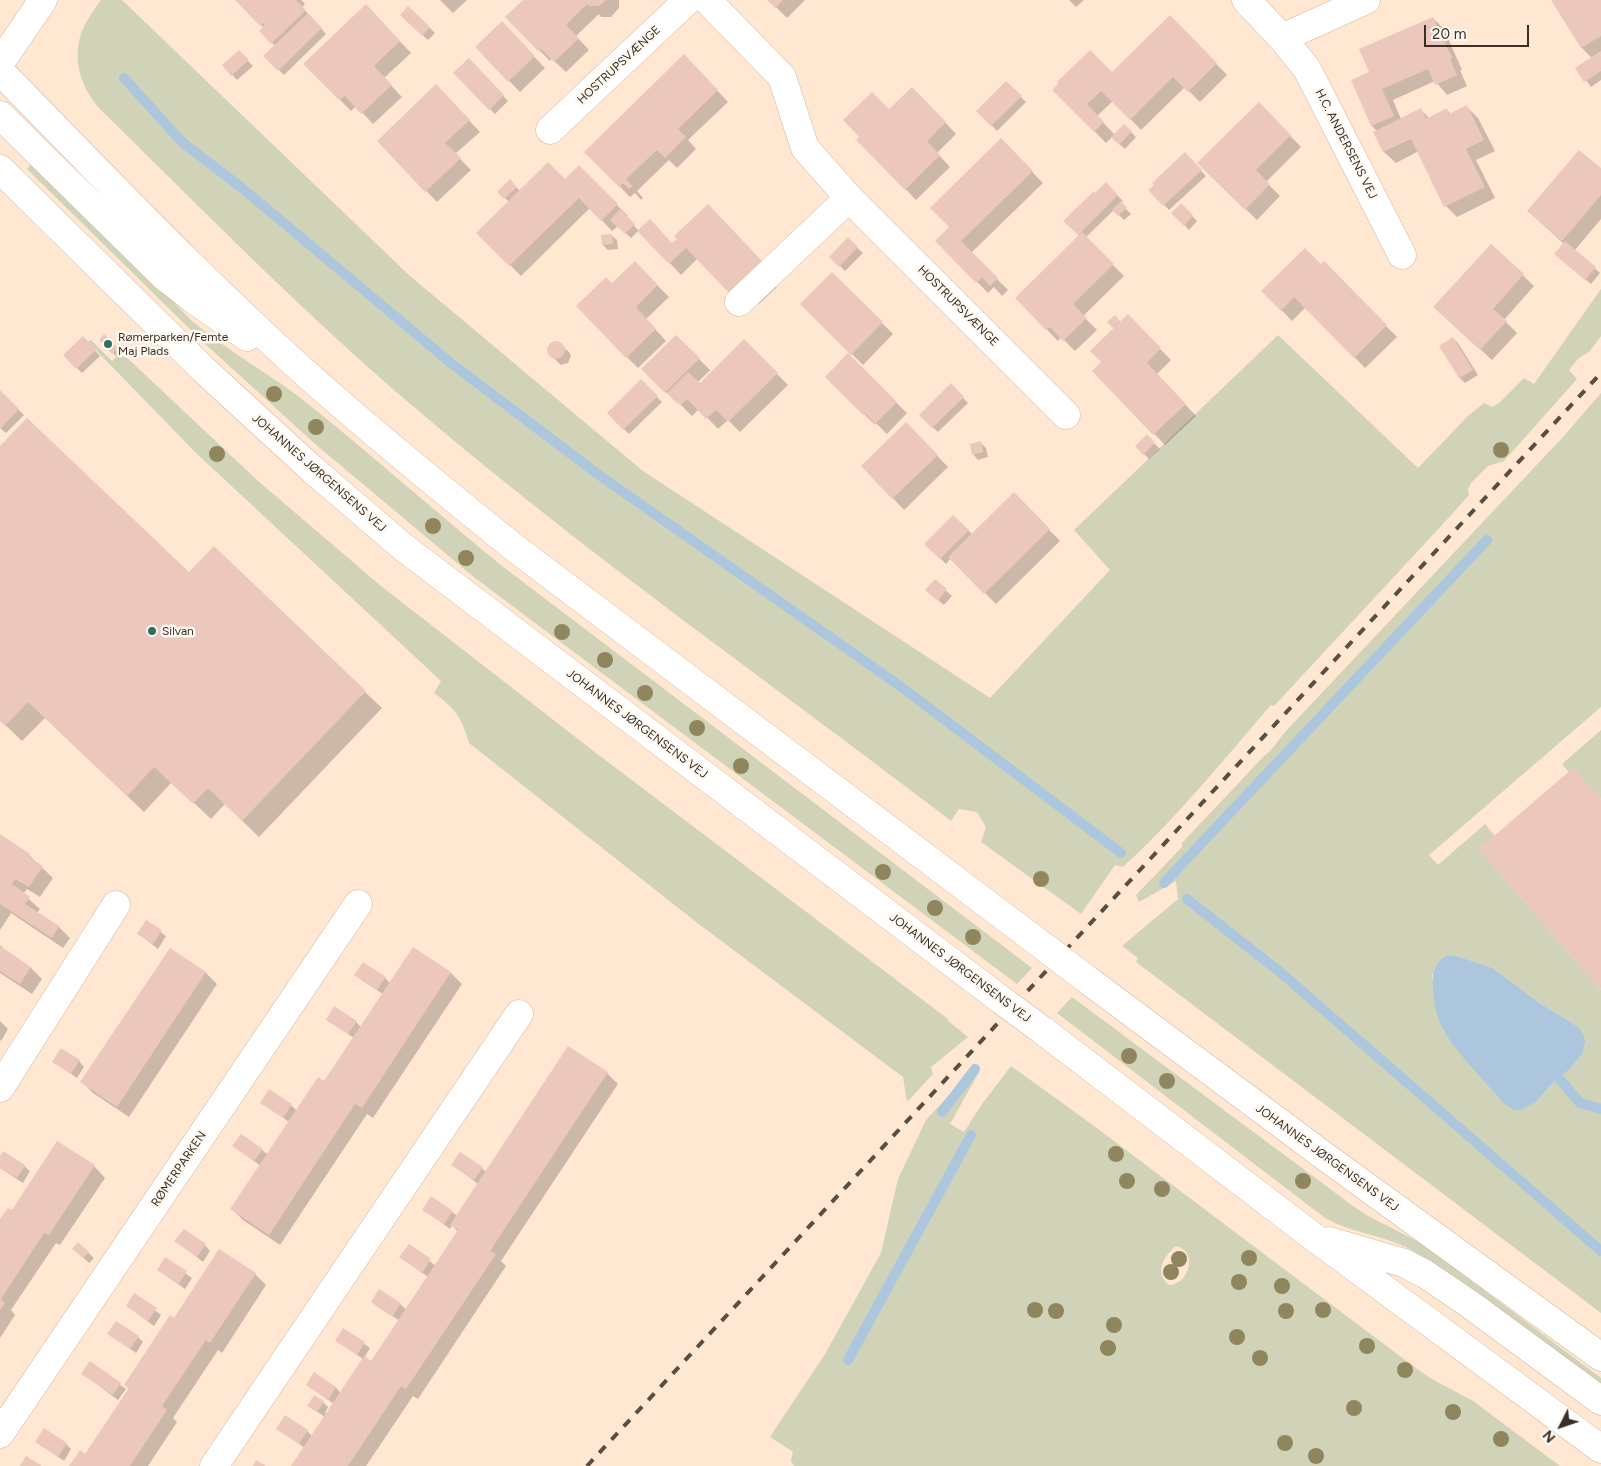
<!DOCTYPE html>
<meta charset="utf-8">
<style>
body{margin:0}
#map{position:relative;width:1601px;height:1466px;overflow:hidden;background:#ffe7d2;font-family:Figtree,sans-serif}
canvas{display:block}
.north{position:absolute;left:1536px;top:1401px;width:50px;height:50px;-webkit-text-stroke:4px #fef8f2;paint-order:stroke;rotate:229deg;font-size:14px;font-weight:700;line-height:20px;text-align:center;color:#3a2f25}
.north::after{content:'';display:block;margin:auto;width:18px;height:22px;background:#3a2f25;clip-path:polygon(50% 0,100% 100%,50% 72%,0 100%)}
.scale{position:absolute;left:1424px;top:25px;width:105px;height:22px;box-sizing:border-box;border:2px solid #3a2f25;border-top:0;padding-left:6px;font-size:15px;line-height:18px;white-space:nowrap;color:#3a2f25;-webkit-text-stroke:4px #fef8f2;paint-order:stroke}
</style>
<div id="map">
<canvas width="1601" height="1466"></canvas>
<div class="north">N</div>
<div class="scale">20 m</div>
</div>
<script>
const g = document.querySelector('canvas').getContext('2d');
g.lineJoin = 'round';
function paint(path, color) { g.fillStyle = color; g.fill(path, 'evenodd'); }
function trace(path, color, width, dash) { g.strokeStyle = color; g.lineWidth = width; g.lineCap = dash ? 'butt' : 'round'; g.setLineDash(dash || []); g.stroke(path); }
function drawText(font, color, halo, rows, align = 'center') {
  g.font = font + ' Figtree,sans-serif'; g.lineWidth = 5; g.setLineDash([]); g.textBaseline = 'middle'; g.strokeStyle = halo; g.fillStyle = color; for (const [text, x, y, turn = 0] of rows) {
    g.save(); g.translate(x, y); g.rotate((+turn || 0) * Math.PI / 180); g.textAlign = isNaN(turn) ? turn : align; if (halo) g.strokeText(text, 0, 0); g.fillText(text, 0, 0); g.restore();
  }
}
paint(new Path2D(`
 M101,0H122L410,276L643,471L990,698L1110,570L1074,530L1278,335L1418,468L1468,416L1484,403L1492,407L1499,403L1524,378L1534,384L1601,289V336L1590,351L1578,359L1569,370L1577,379L1504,461L1488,466L1472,482L1468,489L1469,495L1443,524L1274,706L1271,705C1223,760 1177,818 1123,867L1115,865L1081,914L981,842L986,827L977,812L959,809L951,821L942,814C768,681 588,555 421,413C308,318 206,213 101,110C82,90 72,61 81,34C85,22 94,10 101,0Z
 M34,161L192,321C229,352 270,374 307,403C373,456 436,512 502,566L1032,968L1017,984L475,578L314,443L203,342L27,169Z
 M91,340L112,361L121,352L258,481L381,586L596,753L948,1019L947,1020L968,1037L931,1067L933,1074L907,1102L903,1077L700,925L469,743C462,718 455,708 434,693L441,681L196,453L88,342Z
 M1601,393V707L1429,855L1438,865L1485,824L1495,836L1479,849L1601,990V1313L1136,962L1138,958L1122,946L1178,899L1176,881L1139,902L1136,895L1182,847V843L1265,755C1273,750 1278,740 1285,732L1563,437ZM1447,955L1460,957L1493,968L1541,1004L1577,1026L1582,1054L1569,1070L1556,1079L1536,1102L1503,1103L1446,1034L1438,1018L1432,975Z
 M1601,730V799L1573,768L1569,772L1562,764Z
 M1072,997L1353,1206L1368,1216L1421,1243L1601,1378V1390L1410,1249C1382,1235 1352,1233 1325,1218L1057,1013Z
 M1011,1066L1090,1123L1409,1363L1430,1378L1473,1401L1560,1466H794L791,1460L793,1452L770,1437L825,1354L881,1253L898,1179L926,1120L974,1068L979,1072L950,1124L964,1132L982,1104ZM1176,1246C1198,1251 1190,1284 1169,1285C1154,1273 1163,1257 1176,1246Z`), '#d0d3b7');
paint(new Path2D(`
 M1447,955L1460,957L1493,968L1541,1004L1577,1026L1584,1035L1585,1042L1582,1054L1569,1070L1556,1079L1536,1102L1521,1110H1514L1503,1103C1485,1080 1447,1045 1438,1018C1435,1009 1434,998 1433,988C1432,973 1434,964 1447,955Z`), '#acc6de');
paint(new Path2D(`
 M236,0H301L305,4L302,7L326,34L284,75L265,56L275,46L261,31L264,28Z
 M440,0H467L453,13Z
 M524,0H619V8L611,17H601L599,14L576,36L589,50L566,72L552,59L550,61L507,17Z
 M769,0H805L787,18Z
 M1069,0H1084L1076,7Z
 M1552,0H1601V80L1591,87L1577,68L1592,58L1582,48Z
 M377,17L411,53L384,78L402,97L373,124L356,106L351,111L305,64Z
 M1170,17L1227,75L1200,102L1185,87L1141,130L1113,101L1097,116L1115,135L1124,125L1136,137L1125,149L1112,137L1106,143L1054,90L1112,74Z
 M1433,18L1444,29L1462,70H1460L1467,86L1447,95L1435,81L1393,100L1401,119L1421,110L1430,119L1447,110L1451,114L1467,107L1478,118L1495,151L1476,160L1495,198L1457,217L1446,206L1419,151L1396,163L1384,152L1375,132L1377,131L1372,126L1353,81L1371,73Z
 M407,21L429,27L435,33L428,40Z
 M502,23L545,68L520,92L476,47Z
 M239,52L253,66L237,80L224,65Z
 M469,60L508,101L495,114L455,73Z
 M695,67L728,102L688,140L696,149L677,168L669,160L637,191L643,198L641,200L635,193L630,197L586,152Z
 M1006,83L1026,102L997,131L978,111Z
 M447,97L480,132L455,154L471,170L437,202L378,141Z
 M923,99L956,134L937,153L950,167L916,200L858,140L889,111Z
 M1259,104L1301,147L1266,182L1280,196L1257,220L1198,163Z
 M1001,140L1043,183L971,253L1008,290L1002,296L994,287L988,293L937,241L950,227Z
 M1185,154L1206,176L1169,210L1150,190Z
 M579,167L628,216L626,217L639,231L672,244L719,216L772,273L768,277L777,287L759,304L750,295L698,258L681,275L639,230L631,238L618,226L612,231L590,208L521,276L478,233L509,202L499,192L510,181L520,191L565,181Z
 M1601,170V219L1575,250L1600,273L1591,284L1561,259L1564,244L1528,211Z
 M1106,184L1123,201L1120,203L1131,214L1124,220L1114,210L1085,238L1124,276L1083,316L1097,330L1075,351L1061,337L1058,341L1016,298L1080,236L1065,221Z
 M1181,205L1197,221L1189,230L1173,213Z
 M611,235L617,240L618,249L608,250L603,245Z
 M848,239L863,253L845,271L831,257Z
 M1491,245L1534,286L1504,320L1517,333L1492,360L1446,318Z
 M635,263L669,297L646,319L666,341L638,368L627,357L612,285Z
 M1324,263L1397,337L1365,368L1306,307L1292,321L1263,291Z
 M832,273L893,334L863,365L802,304Z
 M1115,316L1121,323L1128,316L1171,360L1157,374L1196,416L1165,445L1094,371L1102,362L1115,329L1109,322Z
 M104,336L122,354L118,358L100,340Z
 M676,336L710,370L698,382L700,385L744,341L788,385L740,432L728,420L718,429L699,409L692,416L678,402L677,403L643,369Z
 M83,338L100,356L82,373L64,355Z
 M1453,338L1458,343L1478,375L1465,383L1460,378Z
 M557,342L569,352L571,356L568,363L561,365L549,354L548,348L550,345Z
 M848,355L907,413L887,434L876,423L875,425L827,377Z
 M641,381L662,402L629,434L608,413Z
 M951,385L968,403L938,432L920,415Z
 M0,392L24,415L6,433L0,428Z
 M906,424L948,467L904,510L862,466Z
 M1147,436L1160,449L1149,459L1144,454Z
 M981,443L986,448L988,457L978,460L973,454Z
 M0,448L365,692L382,708L259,837L225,804L211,819L172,782L144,812L45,718L22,741L0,720Z
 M1014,494L1060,541L996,604L951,558L946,564L926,544L953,516L973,535Z
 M935,581L952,596L944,605L932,595Z
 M0,835L29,855L53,878L40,897L27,889L23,894L40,909L37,913L59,927L70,938L63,948L11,913L0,930Z
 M147,922L166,936L158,949L139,934Z
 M0,945L9,954L31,968L42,979L32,994L0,973Z
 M413,948L451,973L462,984L373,1118L367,1114L280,1245L243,1220L232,1209L261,1166L234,1146L262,1150L268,1155L289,1122L262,1102L291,1105L297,1111L324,1083L354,1038L327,1020L356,1022L361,1027L383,994L361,980L385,978L390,983Z
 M170,949L206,973L217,984L129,1117L93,1093L82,1082Z
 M0,1021L8,1029L1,1041L0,1040Z
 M79,1061L84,1067L77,1078L54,1062Z
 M607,1073L618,1084L501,1261L506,1266L418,1399L413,1396L366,1466H293L305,1448L278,1429L307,1431L312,1436L325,1417L309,1406L323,1402L328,1407L325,1413L327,1414L334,1404L307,1385L314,1374L336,1388L341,1393L363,1359L336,1340L343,1329L370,1348L364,1358L372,1363L400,1321L378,1307L372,1302L400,1304L407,1310L428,1277L401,1257L409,1246L436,1266L458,1232L452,1225L450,1229L423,1209L452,1212L457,1216L478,1184L453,1165L482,1168L486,1172Z
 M0,1158L24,1166L30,1171L23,1183L0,1168Z
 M94,1166L105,1178L60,1245L56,1243L11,1310L15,1315L0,1338V1222L12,1212Z
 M176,1241L205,1245L210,1251L203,1262Z
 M79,1244L94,1258L89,1263L79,1254Z
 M165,1259L192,1278L185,1289L158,1270Z
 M255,1274L266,1285L222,1353L218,1350L173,1418L177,1422L148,1466H71L85,1456L129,1389L125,1384L174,1319Z
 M135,1295L161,1315L154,1326L127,1306Z
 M109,1334L138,1337L143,1342L136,1353Z
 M90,1363L126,1389L118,1400L83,1374Z
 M37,1442L66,1444L71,1449L64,1461Z`), '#0003');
trace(new Path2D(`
 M124,78L182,142L242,188L452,364L599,475L900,686L1121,853
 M1164,883L1487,540
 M1187,899L1280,972L1601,1251
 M1558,1077L1580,1103L1601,1109
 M942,1112L975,1069
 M848,1360L971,1135`), '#acc6de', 10);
paint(new Path2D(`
 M235,0H296L306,10L271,44L259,31L265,25L263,23L260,26Z
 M523,0H606L599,6H589L587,4L566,25L579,38L554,62L541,49L538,51L505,17Z
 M767,0H783L775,8Z
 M1551,0H1601V36L1581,48Z
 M366,4L400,41L374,66L392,85L361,114L345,96L339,100L303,64Z
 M408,6L430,27L422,36L400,15Z
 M308,13L322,28L278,71L263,56Z
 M1170,15L1217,63L1188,92L1173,77L1130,120L1101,91L1087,104L1104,122L1094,132L1052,90L1058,84L1057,82L1090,50L1112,72Z
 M1433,17L1452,58L1450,59L1457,75L1435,85L1428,69L1382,89L1394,116L1371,126L1351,80L1369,72L1359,49Z
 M502,21L535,56L508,82L475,47Z
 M239,50L249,60L231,76L222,65Z
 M1601,51V71L1584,82L1575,68Z
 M684,54L718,90L678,129L686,137L665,158L657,150L626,179L633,186L629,189L623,183L619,187L584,152Z
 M469,58L504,95L489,110L453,73Z
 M1006,81L1022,96L991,126L976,111Z
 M436,84L470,120L445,143L461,158L425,192L377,141Z
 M912,87L946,122L927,141L940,155L905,190L856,140L859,137L843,120L872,92L889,109Z
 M1259,102L1291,135L1256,170L1270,184L1245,210L1197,163Z
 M1467,105L1484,140L1466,149L1485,187L1444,207L1411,139L1383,152L1373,132L1421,108L1426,119L1447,108L1449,114Z
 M1124,124L1132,131L1119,145L1111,137Z
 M1001,138L1033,171L961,241L998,278L990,286L982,277L976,283L935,241L949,227L930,208Z
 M1579,150L1601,168V195L1562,241L1527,211Z
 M1185,152L1202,170L1163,206L1148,190L1154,185L1152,183Z
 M548,162L565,179L579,165L618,204L601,221L579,198L509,266L476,233Z
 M510,179L517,187L504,199L497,192Z
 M1106,182L1118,195L1078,235L1063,221L1094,191L1095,193Z
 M1121,201L1127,208L1118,216L1112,210Z
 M1181,203L1193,215L1184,226L1171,213Z
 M708,204L762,261L758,265L767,275L730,294L686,248L669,264L637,231L650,219L672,243L677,239L674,236Z
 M620,209L635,224L625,234L610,220Z
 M1082,232L1114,264L1073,304L1087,318L1063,341L1050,327L1046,330L1015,298Z
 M612,234L613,244L602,245L601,235Z
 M848,237L858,247L839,267L829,257Z
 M1565,241L1596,267L1585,280L1554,254Z
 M1491,244L1524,274L1493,309L1507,321L1480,350L1433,307Z
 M1305,248L1321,264L1324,261L1387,325L1354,358L1294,297L1281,311L1261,291Z
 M635,261L658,285L636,307L656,329L626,358L576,306L606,277L612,283Z
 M832,272L883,322L851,355L800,304Z
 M1128,314L1161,348L1147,363L1186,404L1153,435L1092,371L1101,362L1090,351Z
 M1115,315L1120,321L1113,328L1107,322Z
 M104,334L118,348L112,354L99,340Z
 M676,335L700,358L665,393L641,369Z
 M83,336L96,350L76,369L63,355Z
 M1453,337L1473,370L1459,378L1439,346Z
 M744,339L778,373L728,422L716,410L706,419L687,399L680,405L667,393L688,372L700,383Z
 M547 350a9 9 0 1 1 18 0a9 9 0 1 1-18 0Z
 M848,353L897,402L875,424L865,413L863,415L825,377Z
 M641,379L658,396L623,430L607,413Z
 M951,383L964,397L932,428L919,415Z
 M0,390L19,409L0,429Z
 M27,418L189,572L214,546L366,691L242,821L208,788L193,804L154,767L127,796L28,702L5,726L0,721V446Z
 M906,422L938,455L892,499L861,466Z
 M1147,434L1155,443L1143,455L1135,446Z
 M981,441L983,452L972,455L970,444Z
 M1014,492L1050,529L984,594L948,557Z
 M953,515L969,530L940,559L924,544Z
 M935,579L947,589L938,601L925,590Z
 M1573,768L1601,799V990L1479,849Z
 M0,834L30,854L29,857L43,866L29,887L15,879L12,884L30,897L25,904L59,926L52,938L0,904Z
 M146,920L162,930L153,944L137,934Z
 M0,946L31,967L20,984L0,971Z
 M413,947L451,972L362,1108L355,1104L269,1235L230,1209L318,1077L324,1081Z
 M170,948L206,972L117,1107L80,1082Z
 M363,962L386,977L377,990L354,975Z
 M334,1006L357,1021L348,1034L326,1020Z
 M568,1046L608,1072L490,1251L496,1254L406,1389L401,1386L348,1466H291L364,1356L371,1361L458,1230L450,1225Z
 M61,1048L80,1060L71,1074L52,1062Z
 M269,1089L292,1104L283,1118L260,1103Z
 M241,1134L263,1149L254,1161L232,1146Z
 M57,1141L95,1165L49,1235L44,1233L1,1299L5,1303L0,1310V1219L8,1208L12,1210Z
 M3,1151L25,1165L17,1178L0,1168V1156Z
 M460,1152L483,1167L474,1180L451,1165Z
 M431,1196L453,1211L444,1224L422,1210Z
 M184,1229L206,1244L197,1257L174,1241Z
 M78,1242L89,1252L83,1258L72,1249Z
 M409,1244L431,1259L422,1273L399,1257Z
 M219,1249L256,1273L210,1343L206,1340L162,1406L167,1410L130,1466H69L80,1450L85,1454L129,1388L124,1385L170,1315L174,1318Z
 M165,1257L187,1271L179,1284L157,1270Z
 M379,1289L401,1303L393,1316L371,1302Z
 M134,1293L157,1308L148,1321L126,1306Z
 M116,1321L139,1336L130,1349L107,1334Z
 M343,1328L365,1342L357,1355L335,1341Z
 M90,1361L121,1383L113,1395L81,1374Z
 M314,1372L336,1387L328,1400L306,1385Z
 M314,1395L324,1401L317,1412L307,1406Z
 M285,1415L308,1430L299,1444L276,1429Z
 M44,1428L67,1443L58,1457L35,1442Z
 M26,1456L42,1466H20Z
 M256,1460L266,1466H253Z`), '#ecc7bb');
const minor = new Path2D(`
 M707,0L782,77L805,148L849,198L1066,415
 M1246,0L1282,38L1366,0
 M1282,38L1307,69L1402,255
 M0,63L43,0
 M0,71C105,178 208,287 321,387C384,442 450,496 516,549L1047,949
 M0,115L165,277L193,299L247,337
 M550,130L688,0
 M0,169L204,370L313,470L403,547L1000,999
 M739,302L849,198
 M1089,981L1327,1158L1601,1357
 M1042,1030L1311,1235L1601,1449
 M0,1088L116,905
 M1329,1241L1404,1263L1425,1274L1468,1303L1601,1401
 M0,1434L358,904
 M214,1466L519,1014`);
trace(minor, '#d4b79e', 29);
trace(minor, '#fff', 28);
trace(new Path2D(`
 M587,1466L1601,373`), '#5a4d41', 4, [9, 9]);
const minorBridge = new Path2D(`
 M1047,949L1089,981
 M1000,999L1042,1030`);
trace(minorBridge, '#d4b79e', 29, []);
trace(minorBridge, '#fff', 28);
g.fillStyle = '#8f865e';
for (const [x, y] of [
 [274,394],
 [316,427],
 [1501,450],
 [217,454],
 [433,526],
 [466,558],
 [562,632],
 [605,660],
 [645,693],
 [697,728],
 [741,766],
 [883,872],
 [1041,879],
 [935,908],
 [973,937],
 [1129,1056],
 [1167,1081],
 [1116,1154],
 [1127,1181],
 [1303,1181],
 [1162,1189],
 [1249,1258],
 [1179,1259],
 [1171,1272],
 [1239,1282],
 [1282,1286],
 [1035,1310],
 [1323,1310],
 [1056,1311],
 [1286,1311],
 [1114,1325],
 [1237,1337],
 [1367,1346],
 [1108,1348],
 [1260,1358],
 [1405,1370],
 [1354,1408],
 [1453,1412],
 [1501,1439],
 [1285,1443],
 [1316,1456]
]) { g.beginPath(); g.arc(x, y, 8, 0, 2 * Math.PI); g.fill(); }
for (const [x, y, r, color] of [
 [108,344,5,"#2b6f61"],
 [152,631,5,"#2b6f61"]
]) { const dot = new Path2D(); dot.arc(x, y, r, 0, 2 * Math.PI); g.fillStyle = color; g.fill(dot); trace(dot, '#fef8f2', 2); }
drawText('12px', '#3a2f25', '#fef8f2', [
 ["HOSTRUPSVÆNGE",619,65,-43],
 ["H.C. ANDERSENS VEJ",1346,144,63],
 ["HOSTRUPSVÆNGE",958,306,45],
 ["JOHANNES JØRGENSENS VEJ",319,473,41],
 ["JOHANNES JØRGENSENS VEJ",637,724,37],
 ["JOHANNES JØRGENSENS VEJ",960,968,37],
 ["JOHANNES JØRGENSENS VEJ",1327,1158,36],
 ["RØMERPARKEN",179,1169,-56]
]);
drawText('12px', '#3a2f25', '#fef8f2', [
 ["Rømerparken/Femte",118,337],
 ["Maj Plads",118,351],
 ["Silvan",162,631]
], 'left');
</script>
